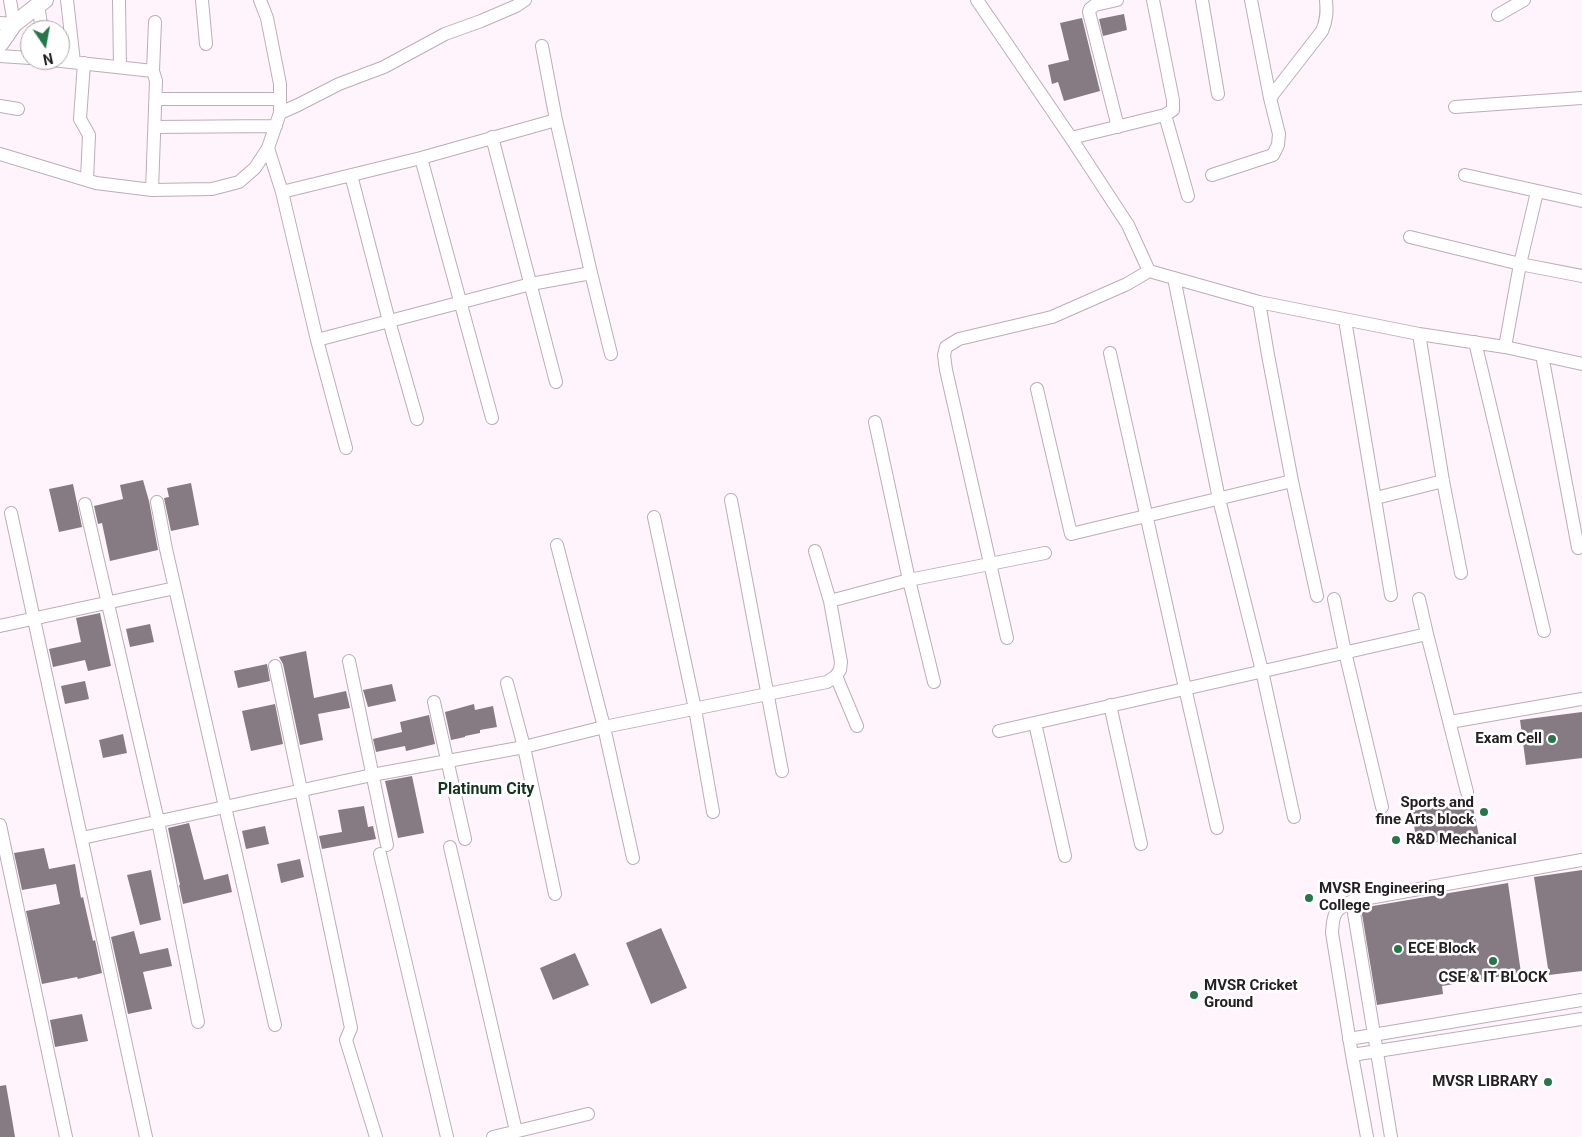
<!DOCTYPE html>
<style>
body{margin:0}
#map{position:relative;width:1582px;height:1137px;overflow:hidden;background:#fff4fc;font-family:Roboto,sans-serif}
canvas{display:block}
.north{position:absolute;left:20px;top:20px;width:50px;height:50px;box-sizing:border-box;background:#fff;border:1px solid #a8a6a7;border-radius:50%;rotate:168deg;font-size:14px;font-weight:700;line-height:20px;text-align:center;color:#252024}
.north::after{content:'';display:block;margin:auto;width:18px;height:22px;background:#257648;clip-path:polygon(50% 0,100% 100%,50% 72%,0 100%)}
</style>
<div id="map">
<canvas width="1582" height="1137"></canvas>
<div class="north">N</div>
</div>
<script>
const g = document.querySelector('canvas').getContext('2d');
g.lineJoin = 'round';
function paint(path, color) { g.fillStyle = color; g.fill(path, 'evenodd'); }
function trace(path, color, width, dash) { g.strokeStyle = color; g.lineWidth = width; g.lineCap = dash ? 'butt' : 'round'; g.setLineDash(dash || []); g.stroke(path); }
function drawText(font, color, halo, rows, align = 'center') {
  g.font = font + ' Roboto,sans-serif'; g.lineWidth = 5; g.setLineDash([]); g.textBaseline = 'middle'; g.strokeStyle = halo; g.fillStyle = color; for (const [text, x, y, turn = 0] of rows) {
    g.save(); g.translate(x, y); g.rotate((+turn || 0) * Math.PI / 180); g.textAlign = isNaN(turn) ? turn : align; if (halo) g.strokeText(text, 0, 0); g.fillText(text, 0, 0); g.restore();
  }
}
paint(new Path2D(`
 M1124,14L1127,30L1103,36L1099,19Z
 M1082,18L1100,91L1064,101L1058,82L1052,84L1048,65L1069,60L1060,23Z
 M143,480L149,501L158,550L110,561L102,523L98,524L94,506L123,499L120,485Z
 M191,483L199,525L171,531L164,498L169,497L167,488Z
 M73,484L82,527L59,532L49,489Z
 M100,613L111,666L88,671L85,660L53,667L49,649L81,642L76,618Z
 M150,624L154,642L130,647L126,629Z
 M306,651L314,698L346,691L350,708L318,714L323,740L300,745L283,664L279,657Z
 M267,664L270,681L238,688L234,671Z
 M85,681L89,699L65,704L61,686Z
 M392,684L396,701L368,707L363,690Z
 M275,704L283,744L251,751L242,711Z
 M474,704L475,710L493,706L497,727L480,730V733L465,736V737L451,740L445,712Z
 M1582,712V758L1526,765L1520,720Z
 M429,715L435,744L406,751L405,746L376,752L373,739L402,732L400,722Z
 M123,734L127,753L103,758L99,740Z
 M412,776L424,833L398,838L385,781Z
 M1472,802L1479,836L1417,845L1412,811Z
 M364,806L368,827L373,826L376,839L322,849L319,836L342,832L338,810Z
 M189,823L204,880L228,874L232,892L183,904L179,885H180L168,828Z
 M265,826L269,844L246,849L242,831Z
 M44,848L49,869L75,864L81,898L83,897L93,941L95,940L102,973L78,979L77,977L42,984L26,911L60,904L56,884L22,890L14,853Z
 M300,859L304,877L281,883L277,864Z
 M151,870L161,920L140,925L127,875Z
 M1582,870V971L1549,975L1534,877Z
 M1508,883L1521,973L1442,986L1443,994L1377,1005L1361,908Z
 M661,928L687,988L651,1004L626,943Z
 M134,931L140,954L168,948L172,966L143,972L152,1009L128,1014L111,937Z
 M575,953L589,985L553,1000L540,968Z
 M82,1014L88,1041L55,1047L50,1020Z
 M6,1085L12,1119L15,1137H0V1086Z`), '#867a83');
const minor = new Path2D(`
 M67,0L74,62
 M119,0L120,67
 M202,0L206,44
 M977,0L1071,138L1128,225L1149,271L1259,302L1419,334L1505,347L1582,364
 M1117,0L1095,5L1090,9L1089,12L1118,127
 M1202,0L1218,94
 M38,5L42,30
 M1498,15L1524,0
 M0,23L14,24L10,0
 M542,46L556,120L591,273
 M0,56L30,58
 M52,60L153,71L156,81L152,190
 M84,63L80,119L89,135L87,180
 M153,71L155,22
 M1270,98L1322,31C1327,20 1327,11 1326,0
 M156,99H280
 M0,106L18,109
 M1455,107L1582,98
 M280,113L298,105L339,84L384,67L445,34L481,21L516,6L525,0
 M1165,115L1188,196
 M155,127L276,126
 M492,137L556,382
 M1071,138L1165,115L1173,110V100L1153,0
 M268,148L282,192
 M0,154L96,183L152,190L212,189L239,182L255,168L268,148L280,113V84L267,18L260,0
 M421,158L556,120
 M351,175L389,321L417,419
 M1212,175L1273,155L1278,145L1279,134L1270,98L1251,0
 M1465,175L1582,201
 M1410,237L1520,264L1582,276
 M1174,278L1219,499L1262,671L1294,817
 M1345,320L1391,595
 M1419,334L1443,481L1461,573
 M317,340L531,284L591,273L611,354
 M1475,342L1544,631
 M1505,347L1520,264L1537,192
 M1110,353C1146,511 1180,670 1217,828
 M1542,355L1578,548
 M1037,389L1071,534L1292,481L1268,355L1259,302
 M875,422L909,580L934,682
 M346,448L317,340L282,192L421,158L492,418
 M1292,481L1317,596
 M1376,498L1443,481
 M731,500L782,771
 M157,502L166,549L275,1025
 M85,504L158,821L198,1022
 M11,513L146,1137
 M654,517L695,709L713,812
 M557,545L604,727L633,858
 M815,551L830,601L841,662L840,670L836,676L857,726
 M1334,599L1345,652L1382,807
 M830,601L909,580L1045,553
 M0,626L175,588
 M1427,634L1467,792
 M1007,638L946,370L944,355L946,347L959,339L1052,317L1127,284L1149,271
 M349,661L387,845
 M275,666L351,1028L346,1040L376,1137
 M507,683L524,747L555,894
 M434,702L465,839
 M1110,705L1141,844
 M1450,722L1582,699
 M1035,723L1065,856
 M999,731L1427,634L1419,599
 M0,825L66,1137
 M82,838L372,775L524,747L604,727L827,682L836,676
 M450,847L516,1131
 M380,854L447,1137
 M1352,901L1391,1137
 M1349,1039L1582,1000
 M1352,1055L1582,1019
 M493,1137L588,1114
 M1367,1137L1352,1055L1332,933C1333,914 1334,910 1352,901L1582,860`);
const major = new Path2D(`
 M0,44L14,24L45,0`);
trace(minor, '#bbadb7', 14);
trace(major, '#bbadb7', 18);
trace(minor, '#fff', 12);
trace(major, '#fff', 16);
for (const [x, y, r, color] of [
 [1552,739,5,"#257648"],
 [1484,812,5,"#257648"],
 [1396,840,5,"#257648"],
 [1309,898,5,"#257648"],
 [1398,949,5,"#257648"],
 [1493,961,5,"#257648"],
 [1194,995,5,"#257648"],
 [1548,1082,5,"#257648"]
]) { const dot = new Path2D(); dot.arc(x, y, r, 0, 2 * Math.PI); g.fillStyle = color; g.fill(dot); trace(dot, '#fff', 2); }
drawText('bold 15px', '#252024', '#fff', [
 ["Exam Cell",1542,739,"right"],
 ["Sports and",1474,803,"right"],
 ["fine Arts block",1474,820,"right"],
 ["R&D Mechanical",1406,840],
 ["MVSR Engineering",1319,889],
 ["College",1319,906],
 ["ECE Block",1408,949],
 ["CSE & IT BLOCK",1493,978,"center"],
 ["MVSR Cricket",1204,986],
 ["Ground",1204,1003],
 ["MVSR LIBRARY",1538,1082,"right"]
], 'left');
drawText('bold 16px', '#103620', '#fff', [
 ["Platinum City",486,790]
]);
</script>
